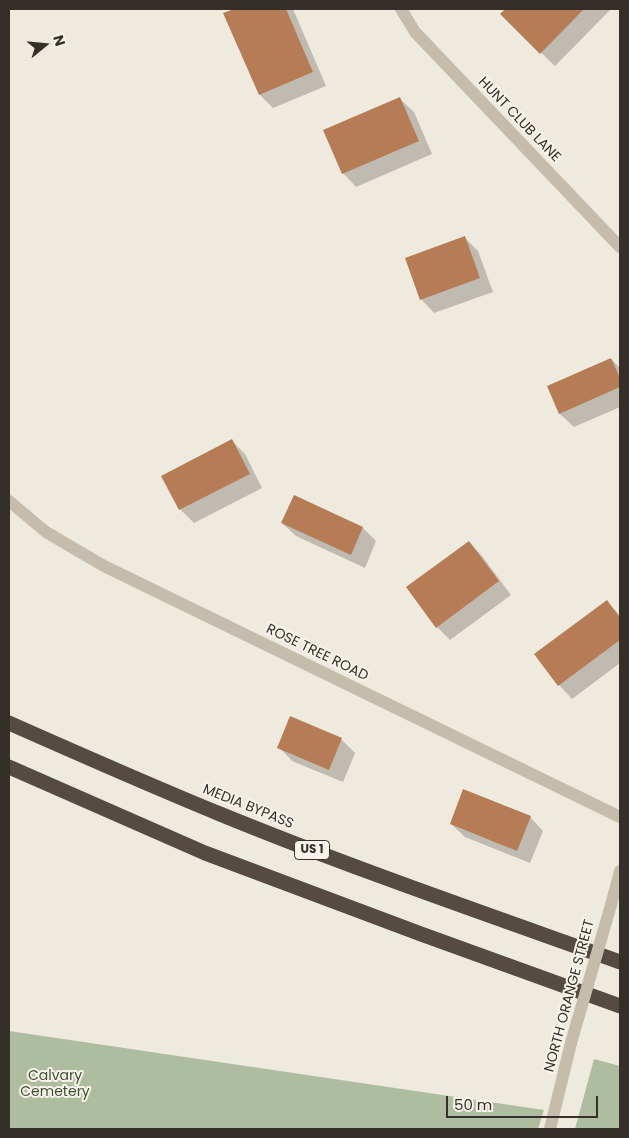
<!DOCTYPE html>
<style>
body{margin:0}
#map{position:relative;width:629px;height:1138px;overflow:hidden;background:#efeade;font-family:Poppins,sans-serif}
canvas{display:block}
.frame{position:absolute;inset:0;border:10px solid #352f2a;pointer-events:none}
.north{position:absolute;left:20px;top:20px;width:50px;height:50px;-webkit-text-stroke:4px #f7f3ea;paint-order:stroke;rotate:73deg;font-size:14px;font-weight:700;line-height:20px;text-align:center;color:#352f2a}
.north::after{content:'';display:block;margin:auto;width:18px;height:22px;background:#352f2a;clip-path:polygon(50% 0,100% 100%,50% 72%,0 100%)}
.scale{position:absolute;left:446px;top:1096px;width:152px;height:22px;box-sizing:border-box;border:2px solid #352f2a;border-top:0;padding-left:6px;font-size:15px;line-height:18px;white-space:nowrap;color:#352f2a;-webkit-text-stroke:4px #f7f3ea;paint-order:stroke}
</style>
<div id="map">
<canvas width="629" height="1138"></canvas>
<div class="frame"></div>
<div class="north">N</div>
<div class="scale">50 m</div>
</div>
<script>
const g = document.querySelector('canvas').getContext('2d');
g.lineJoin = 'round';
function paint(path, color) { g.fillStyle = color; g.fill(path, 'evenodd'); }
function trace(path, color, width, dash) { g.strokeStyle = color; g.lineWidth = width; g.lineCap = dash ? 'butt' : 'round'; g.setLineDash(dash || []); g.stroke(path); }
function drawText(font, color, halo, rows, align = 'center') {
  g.font = font + ' Poppins,sans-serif'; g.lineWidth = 4; g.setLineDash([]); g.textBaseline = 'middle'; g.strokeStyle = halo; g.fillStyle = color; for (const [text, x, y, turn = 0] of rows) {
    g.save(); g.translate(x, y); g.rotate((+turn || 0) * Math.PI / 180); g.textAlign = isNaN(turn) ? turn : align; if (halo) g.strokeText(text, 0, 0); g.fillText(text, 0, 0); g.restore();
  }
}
paint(new Path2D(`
 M9,1031L544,1110L538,1129H9Z
 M594,1059L620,1066V1129H575Z`), '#aebca0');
paint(new Path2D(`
 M237,9H293L326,86L273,108L260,95L225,14Z
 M507,9H611L555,66L501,14Z
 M400,99L414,112L432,154L356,187L343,173Z
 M465,238L478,251L493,292L434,313L421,299Z
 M611,359L620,368V407L574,427L560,414L548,387Z
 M232,441L245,454L262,488L194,523L180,509Z
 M294,497L363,528L376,541L365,568L296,536L282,523Z
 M469,542L482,556L511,595L450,640L437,627Z
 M607,602L620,615V663L572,699L559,685Z
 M341,739L355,753L343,782L292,761L279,747Z
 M530,817L543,831L530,863L465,837L451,824Z`), '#0003');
paint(new Path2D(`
 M234,9H286L313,72L259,95L223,13Z
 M505,9H584L540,54L500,14Z
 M400,97L419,141L342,174L323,130Z
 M465,236L480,278L420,300L405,258Z
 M611,358L620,378V387L559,414L547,386Z
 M232,439L250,474L179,510L161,476Z
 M294,495L363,527L351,555L281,523Z
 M469,541L499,581L436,628L406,587Z
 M607,600L620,618V640L558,686L534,654Z
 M290,716L342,738L329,770L277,748Z
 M463,789L531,816L517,851L450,824Z`), '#b67c55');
trace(new Path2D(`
 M401,9L415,32L620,247`), '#c6bcab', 12);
trace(new Path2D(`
 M9,501L46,532L104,566L620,817
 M611,905L620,871
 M550,1129L571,1043`), '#c6bcab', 12);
trace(new Path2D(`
 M9,723C79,754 149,785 220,814C352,868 486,914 620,962
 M9,767L205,853L421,934L620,1006`), '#554b42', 15);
trace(new Path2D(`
 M571,1043L611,905`), '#c6bcab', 12);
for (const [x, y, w] of [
 [312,850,35]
]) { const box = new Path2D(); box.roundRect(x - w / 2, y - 9.5, w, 19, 4); g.fillStyle = '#f7f3ea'; g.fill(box); trace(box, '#352f2a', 1); }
drawText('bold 12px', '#352f2a', null, [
 ["US 1",312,850]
]);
drawText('14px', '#352f2a', '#f7f3ea', [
 ["HUNT CLUB LANE",519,120,46],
 ["ROSE TREE ROAD",317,653,26],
 ["MEDIA BYPASS",248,807,22],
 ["NORTH ORANGE STREET",570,996,-75]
]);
drawText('14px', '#3f5030', '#f7f3ea', [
 ["Calvary",55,1076],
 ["Cemetery",55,1092]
]);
</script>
